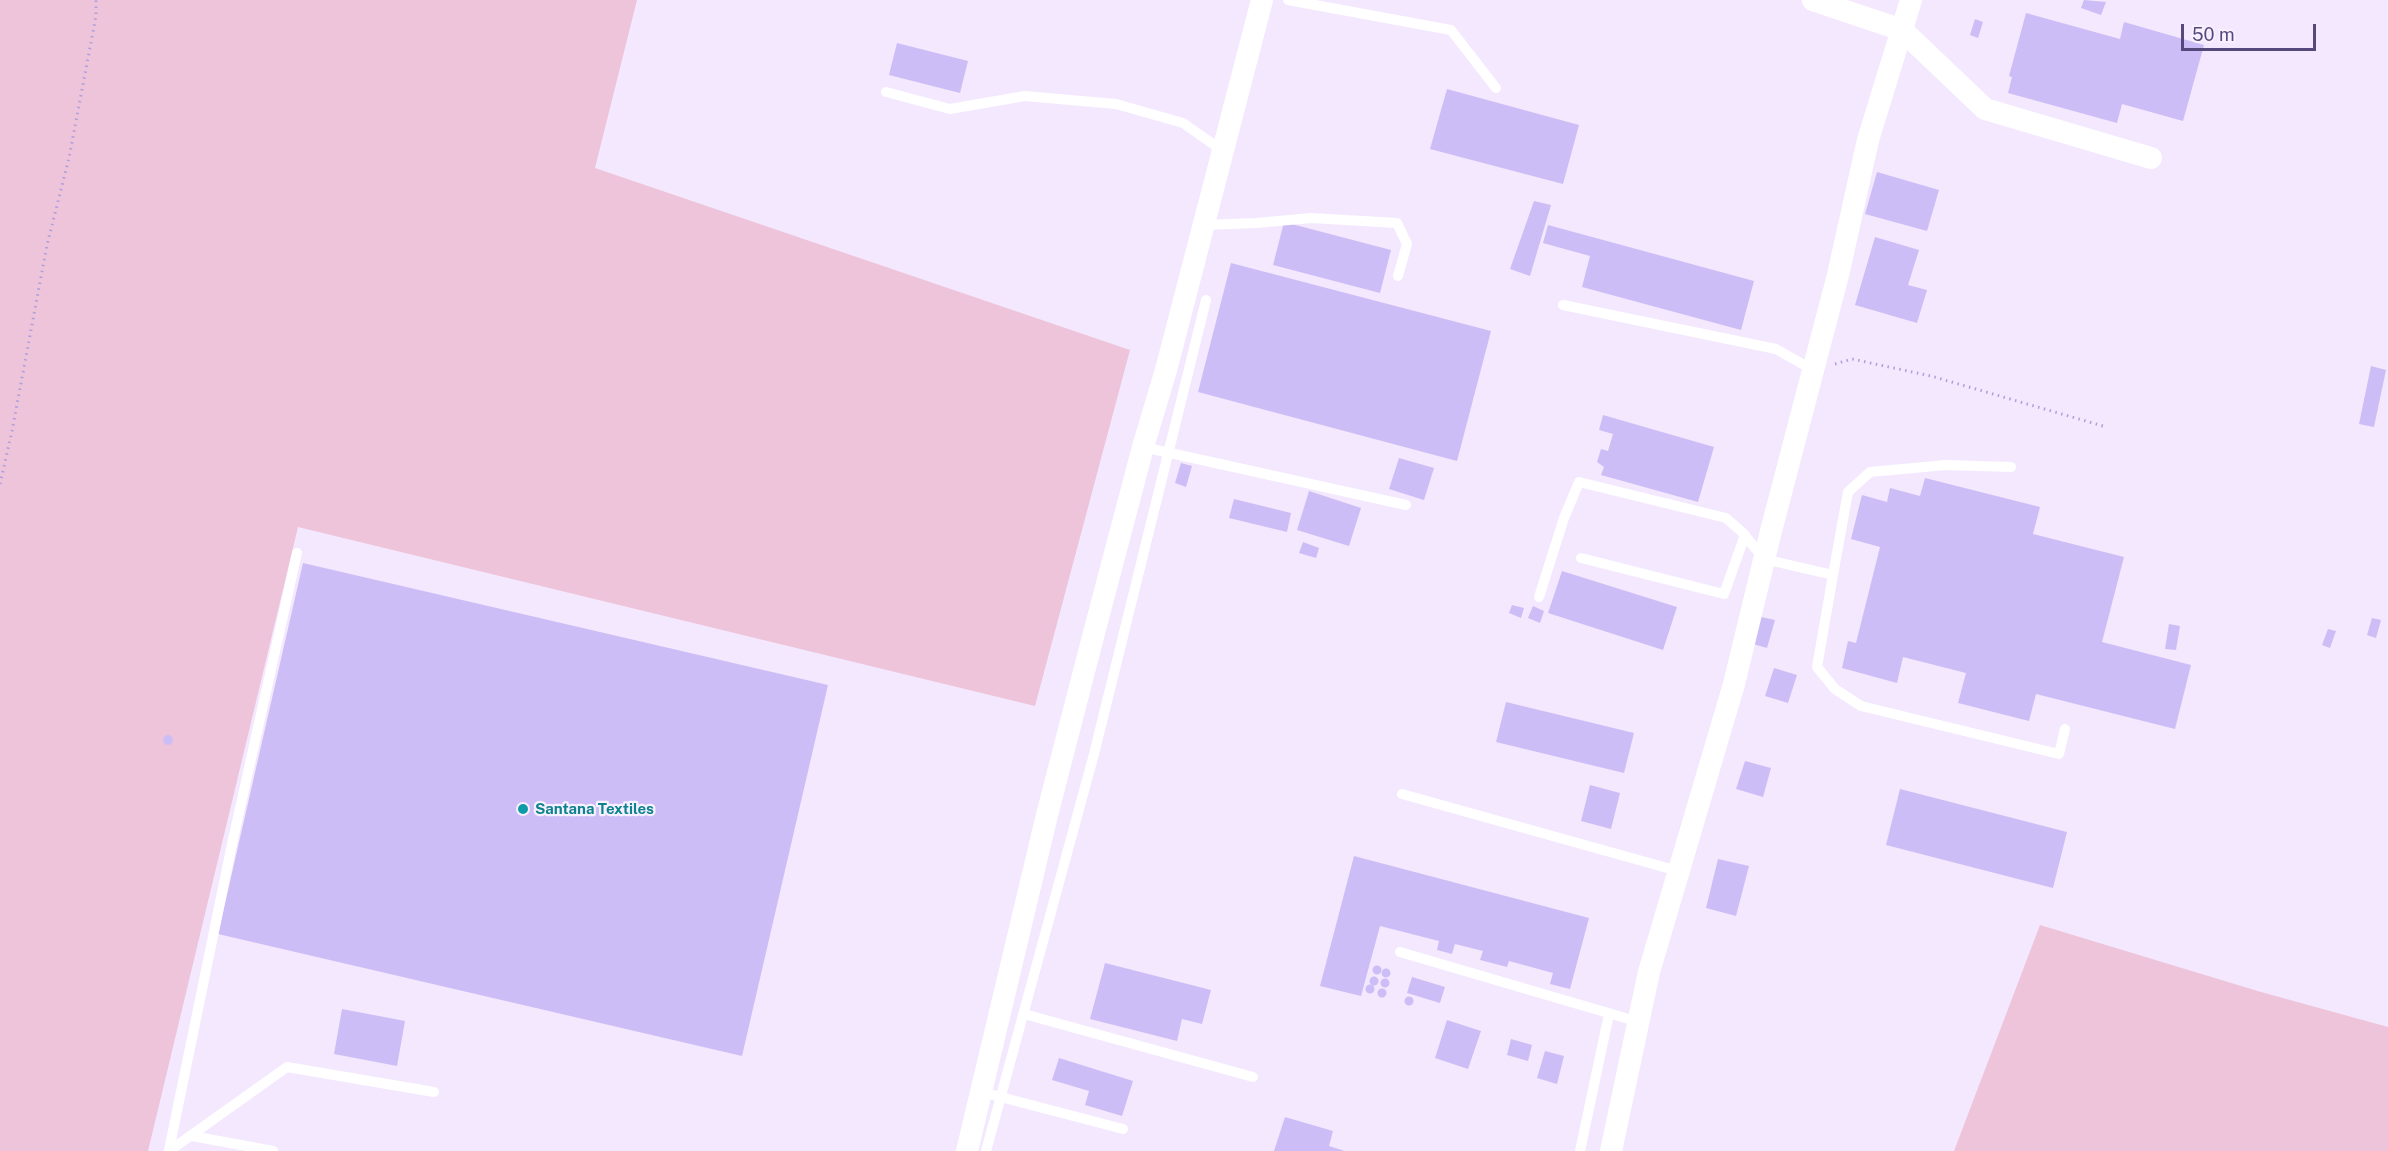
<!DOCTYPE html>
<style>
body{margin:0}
#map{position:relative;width:2388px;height:1151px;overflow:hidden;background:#f3e8fe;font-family:"Public Sans",sans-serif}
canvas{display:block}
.scale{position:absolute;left:2181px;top:24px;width:135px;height:27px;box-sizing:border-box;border:3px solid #55497c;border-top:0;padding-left:8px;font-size:18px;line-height:21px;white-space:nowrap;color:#55497c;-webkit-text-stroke:4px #f8f0ff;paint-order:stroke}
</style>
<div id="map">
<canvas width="2388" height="1151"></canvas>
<div class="scale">50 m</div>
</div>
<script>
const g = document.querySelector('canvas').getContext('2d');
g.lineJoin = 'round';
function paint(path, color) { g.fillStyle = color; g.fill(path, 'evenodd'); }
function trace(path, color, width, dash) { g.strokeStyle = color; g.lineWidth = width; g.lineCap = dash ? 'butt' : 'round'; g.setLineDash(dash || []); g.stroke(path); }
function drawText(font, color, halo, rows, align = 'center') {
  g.font = font + ' "Public Sans",sans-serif'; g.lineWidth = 4.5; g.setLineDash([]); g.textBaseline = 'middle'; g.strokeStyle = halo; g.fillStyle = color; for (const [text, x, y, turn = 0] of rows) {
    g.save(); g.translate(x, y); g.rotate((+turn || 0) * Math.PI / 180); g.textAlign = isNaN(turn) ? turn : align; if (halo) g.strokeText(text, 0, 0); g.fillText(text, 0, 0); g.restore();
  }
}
paint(new Path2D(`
 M0,0H637L595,168L1130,350L1035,706L298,527L148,1151H0Z
 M2040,925L2261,992L2388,1027V1151H1954Z`), '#eec4da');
paint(new Path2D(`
 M2084,0L2106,2L2101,15L2081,8Z
 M2026,13L2120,39L2124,22L2204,45L2183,121L2122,104L2117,123L2008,93L2012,77L2009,76Z
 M1975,19L1983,22L1978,38L1970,35Z
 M897,43L968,61L960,93L889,75Z
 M1447,89L1579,125L1563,184L1430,149Z
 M1877,172L1939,190L1927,231L1865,214Z
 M1534,201L1551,205L1530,276L1510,269Z
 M1284,222L1391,250L1380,293L1273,265Z
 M1548,225L1754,281L1741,330L1582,287L1590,256L1543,243Z
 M1875,237L1919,250L1908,285L1927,290L1917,323L1855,305Z
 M1231,263L1491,331L1457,461L1198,392Z
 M2371,366L2386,370L2374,427L2359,424Z
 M1603,415L1714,447L1698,502L1601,475L1604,467L1597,462L1601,449L1608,451L1613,434L1599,430Z
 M1399,458L1434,468L1424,500L1389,489Z
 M1181,463L1192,466L1186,487L1175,483Z
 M1925,478L2040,507L2033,534L2124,557L2102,642L2191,665L2175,729L2036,694L2029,721L1958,703L1966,673L1903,657L1897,683L1842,668L1848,641L1856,643L1880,547L1851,539L1862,495L1887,502L1890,488L1920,496Z
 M1309,491L1361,508L1349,546L1297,530Z
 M1234,499L1291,513L1287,532L1229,518Z
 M1303,542L1319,548L1316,558L1299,553Z
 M303,563L828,685L742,1056L218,934Z
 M1562,571L1677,607L1663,650L1548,613Z
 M1512,605L1524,608L1521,618L1509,613Z
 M1533,606L1544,611L1540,623L1528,618Z
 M1761,617L1775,620L1767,648L1753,644Z
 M2372,618L2381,620L2376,638L2367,635Z
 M2169,624L2180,626L2176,650L2165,649Z
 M2328,629L2336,631L2330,648L2322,645Z
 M1774,668L1797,675L1788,703L1765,696Z
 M1506,702L1634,733L1624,773L1496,742Z
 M163 740a5 5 0 1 1 10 0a5 5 0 1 1-10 0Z
 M1745,761L1771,768L1763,797L1736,789Z
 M1590,785L1620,793L1611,829L1581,821Z
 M1900,789L2067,832L2053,888L1886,845Z
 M1354,856L1589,918L1570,989L1550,984L1553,973L1509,961L1507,967L1480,960L1483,951L1455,944L1452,954L1437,950L1439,941L1380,926L1361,996L1320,986Z
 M1718,859L1749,866L1736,916L1706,908Z
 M1105,963L1211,990L1202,1024L1182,1019L1177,1041L1090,1019Z
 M1372.5 970a4.5 4.5 0 1 1 9 0a4.5 4.5 0 1 1-9 0Z
 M1381.5 973a4.5 4.5 0 1 1 9 0a4.5 4.5 0 1 1-9 0Z
 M1369.5 981a4.5 4.5 0 1 1 9 0a4.5 4.5 0 1 1-9 0Z
 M1412,977L1445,987L1440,1003L1407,993Z
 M1380.5 983a4.5 4.5 0 1 1 9 0a4.5 4.5 0 1 1-9 0Z
 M1365.5 989a4.5 4.5 0 1 1 9 0a4.5 4.5 0 1 1-9 0Z
 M1377.5 993a4.5 4.5 0 1 1 9 0a4.5 4.5 0 1 1-9 0Z
 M1404.5 1001a4.5 4.5 0 1 1 9 0a4.5 4.5 0 1 1-9 0Z
 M342,1009L405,1021L397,1066L334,1054Z
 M1447,1020L1481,1031L1468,1069L1435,1058Z
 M1511,1039L1532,1045L1528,1061L1507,1055Z
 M1545,1051L1564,1056L1557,1084L1537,1078Z
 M1059,1058L1133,1081L1122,1116L1085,1105L1089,1091L1052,1080Z
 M1285,1117L1333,1131L1329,1146L1345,1151H1274Z`), '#cdbdf6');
trace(new Path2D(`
 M1835,364L1852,359L1931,376L2103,426
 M0,484L12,431L47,245L69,158L96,16V0`), '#b09fdc', 3, [1.5, 4.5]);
trace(new Path2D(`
 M1288,0L1451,30L1496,88
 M886,92L950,109L1025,96L1116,104L1183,123L1223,151
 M1205,225L1256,223L1311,218L1397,223L1407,244L1398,276
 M1563,305L1776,349L1813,370
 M1143,447L1406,505
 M1581,558L1724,594L1745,535
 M1833,575L1817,667L1835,689L1861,706L2059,754L2065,729
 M1539,597L1564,518L1579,482L1726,518L1742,532L1764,559L1833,575L1848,492L1870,472L1946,465L2011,467
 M1402,794L1678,871
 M1400,952L1639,1022
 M1024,1014L1253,1077
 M993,1095L1123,1129
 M192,1136L273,1151
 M169,1150L232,844L297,553
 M169,1151L287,1067L434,1092
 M986,1151L1094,754L1206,300
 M1580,1151L1609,1014`), '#fff', 10);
trace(new Path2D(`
 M1813,0L1902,30L1985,109L2151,158
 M967,1151L1047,815L1095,629L1143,447L1166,370L1262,0
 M1611,1151L1649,972L1734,684L1771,531L1838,275L1868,140L1911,0`), '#fff', 22);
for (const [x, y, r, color] of [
 [523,809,6,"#0f9aa8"]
]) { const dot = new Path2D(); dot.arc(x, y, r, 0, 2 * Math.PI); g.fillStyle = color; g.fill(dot); trace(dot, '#f8f0ff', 2); }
drawText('bold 15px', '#0d838f', '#f8f0ff', [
 ["Santana Textiles",535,809]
], 'left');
</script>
